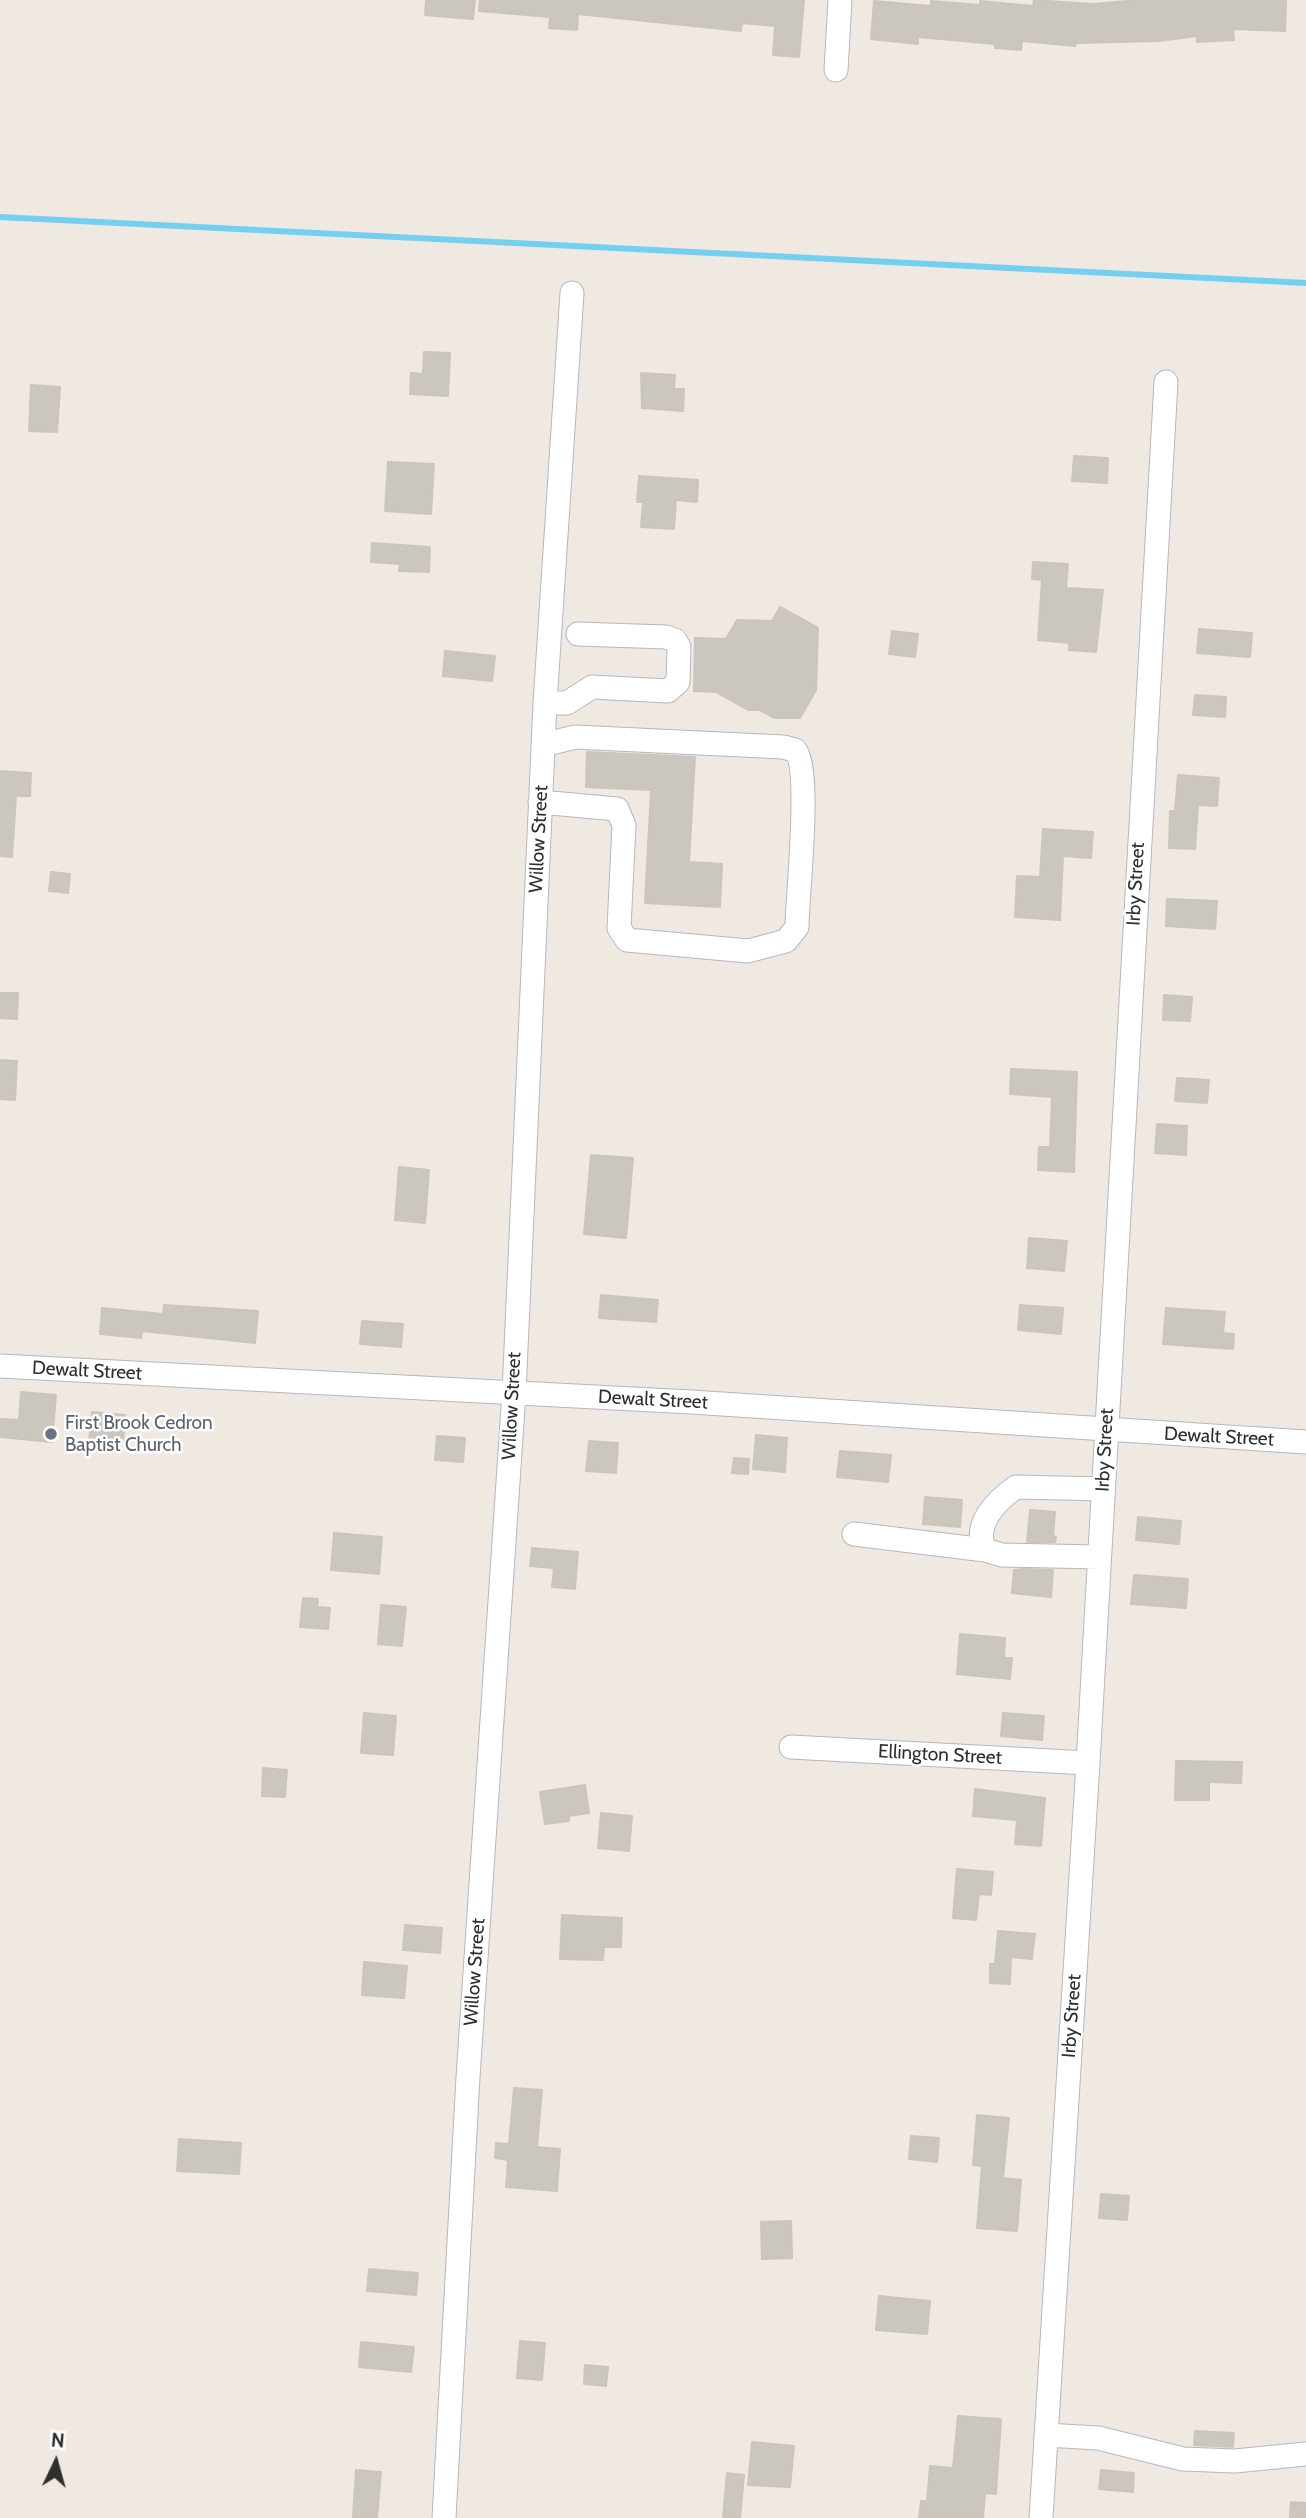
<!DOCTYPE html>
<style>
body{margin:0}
#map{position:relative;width:1306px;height:2518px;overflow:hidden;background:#efe9e1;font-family:Cabin,sans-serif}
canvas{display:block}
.north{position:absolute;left:21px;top:2427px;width:70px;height:70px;-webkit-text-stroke:5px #fff;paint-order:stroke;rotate:5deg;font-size:19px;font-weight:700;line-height:28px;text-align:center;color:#2e2e2e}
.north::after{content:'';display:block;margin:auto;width:24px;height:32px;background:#2e2e2e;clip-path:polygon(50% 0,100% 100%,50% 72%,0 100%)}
</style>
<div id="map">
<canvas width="1306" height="2518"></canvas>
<div class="north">N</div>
</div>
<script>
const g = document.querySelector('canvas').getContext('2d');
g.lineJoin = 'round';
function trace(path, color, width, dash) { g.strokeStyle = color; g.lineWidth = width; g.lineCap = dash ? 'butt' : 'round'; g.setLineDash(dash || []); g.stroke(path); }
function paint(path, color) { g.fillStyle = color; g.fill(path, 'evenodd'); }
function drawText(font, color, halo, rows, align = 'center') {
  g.font = font + ' Cabin,sans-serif'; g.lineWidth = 5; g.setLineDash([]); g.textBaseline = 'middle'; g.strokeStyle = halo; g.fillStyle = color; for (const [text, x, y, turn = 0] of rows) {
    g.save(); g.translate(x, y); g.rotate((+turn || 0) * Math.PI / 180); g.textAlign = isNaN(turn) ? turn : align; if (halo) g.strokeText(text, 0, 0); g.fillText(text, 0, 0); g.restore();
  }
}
trace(new Path2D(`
 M0,217L1306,283`), '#75cff0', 6);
const building = new Path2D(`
 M426,0H475L473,19L425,15Z
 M480,0H804L799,57L773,55L775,26L742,23L741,31L578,14L577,30L549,28L550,17L479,11Z
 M1034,0L1093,4L1139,0H1286L1285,31L1233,29L1234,40L1197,42V36L1159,41L1076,43L1075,46L1022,41L1021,50L995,48V44L918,37V44L871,39L874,1L931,6V1L980,5V1L1033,6Z
 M424,352L450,353L448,396L410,394L411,373L423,374Z
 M641,373L675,375L674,389H684L683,411L642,408Z
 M31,385L60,387L57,432L29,431Z
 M1074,456L1108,458L1107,483L1072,481Z
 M388,462L434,464L431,514L385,511Z
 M639,476L698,480L697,502L676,500L674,529L641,527L643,502H637Z
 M372,543L430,547L429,572L399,571L400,564L371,562Z
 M1033,562L1068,564L1066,588L1103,590L1096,652L1069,650V643L1038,640L1042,580L1032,579Z
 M780,607L818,628L816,690L800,718H774L760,710H748L716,692L694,691L695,638L726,639L737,620L772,621Z
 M1199,629L1252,633L1250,657L1197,653Z
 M892,631L918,634L915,657L889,654Z
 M445,651L495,656L492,681L443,676Z
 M1195,695L1226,697L1225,717L1193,715Z
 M587,752L695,757L689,862L722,864L720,907L645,903L651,790L586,787Z
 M0,771L31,773L30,796H16L12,857L0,856Z
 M1178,775L1219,778L1217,806L1198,805L1195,849L1169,848L1170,811H1175Z
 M1043,829L1093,832L1091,858L1063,856L1060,920L1015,917L1017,876L1040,877Z
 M51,872L70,874L68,893L49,891Z
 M1167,899L1217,901L1215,929L1166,926Z
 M0,993H18L17,1019L0,1018Z
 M1164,995L1192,997L1190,1021L1163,1020Z
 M0,1060L17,1061L15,1100L0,1099Z
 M1011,1069L1077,1072L1074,1172L1038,1170L1039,1147H1050L1052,1097L1010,1094Z
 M1177,1078L1209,1080L1207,1103L1175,1101Z
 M1157,1124L1187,1126L1186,1155L1155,1153Z
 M591,1155L633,1158L626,1238L584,1234Z
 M399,1167L429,1170L425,1223L395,1220Z
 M1029,1238L1067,1241L1064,1271L1027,1268Z
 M601,1295L658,1300L656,1322L599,1318Z
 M164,1305L258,1311L255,1343L142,1331L141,1338L100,1334L102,1308L163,1314Z
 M1020,1305L1063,1308L1061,1334L1018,1330Z
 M1166,1308L1225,1312L1223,1333L1234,1334L1233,1349L1163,1344Z
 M362,1321L403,1324L401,1347L360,1344Z
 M21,1392L56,1395L52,1442L0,1437V1419L19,1420Z
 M92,1412L125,1415L123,1443L89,1440Z
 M756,1435L787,1438L785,1472L753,1469Z
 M437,1436L465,1438L463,1462L435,1460Z
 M589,1441L618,1443L616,1473L586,1471Z
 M840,1451L891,1455L888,1482L837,1477Z
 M734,1458L749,1459L748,1474L732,1473Z
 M925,1497L962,1500L960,1527L923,1524Z
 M1030,1510L1055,1512L1053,1536L1056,1537L1055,1542H1027Z
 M1138,1517L1181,1521L1179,1544L1136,1540Z
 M334,1533L382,1537L379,1574L331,1570Z
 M532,1548L578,1552L575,1589L552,1587L554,1568L530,1566Z
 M1024,1569L1053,1570L1051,1597L1012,1593L1014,1570Z
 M1134,1575L1188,1579L1186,1608L1131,1604Z
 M303,1598L318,1599L317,1607L330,1608L328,1629L300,1627Z
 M381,1605L406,1607L402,1646L378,1644Z
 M960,1634L1005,1638L1004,1658H1012L1010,1679L957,1674Z
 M364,1713L396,1716L393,1755L361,1753Z
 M1003,1713L1044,1716L1042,1740L1001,1736Z
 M1176,1761L1242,1762L1241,1783L1209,1782V1800H1175Z
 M263,1768L287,1770L285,1797L262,1796Z
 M585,1785L589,1813L569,1816V1821L545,1824L540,1792Z
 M975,1789L1045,1798L1041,1846L1015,1844L1017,1820L973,1816Z
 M601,1813L632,1816L629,1851L598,1848Z
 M957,1869L993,1872L991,1895L979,1894L976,1920L953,1918Z
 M562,1915L622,1918L621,1947H604L603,1960L560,1959Z
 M405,1925L442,1928L440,1953L403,1950Z
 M998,1931L1035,1934L1032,1959L1011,1957L1010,1984L990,1983V1964H995Z
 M364,1962L407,1966L404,1998L362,1995Z
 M514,2088L542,2090L537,2147L560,2149L557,2191L506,2187L508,2160L495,2158L496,2143L509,2144Z
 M977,2115L1009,2118L1003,2178L1021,2180L1017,2231L977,2228L982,2166L973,2165Z
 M911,2136L939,2138L937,2162L909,2159Z
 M179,2139L241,2143L239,2174L177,2171Z
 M1101,2194L1129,2196L1127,2220L1099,2218Z
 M791,2221L792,2258L762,2259L761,2222Z
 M369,2269L418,2273L416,2295L367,2291Z
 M879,2296L930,2301L927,2334L876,2330Z
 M520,2341L545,2343L542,2380L517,2378Z
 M361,2342L414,2347L411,2372L359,2367Z
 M585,2365L608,2367L606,2386L584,2384Z
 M958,2416L1001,2419L996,2494L985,2493L983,2518H919L921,2501H927L930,2466L953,2468Z
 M1195,2431L1234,2433L1233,2447L1194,2445Z
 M752,2442L794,2446L790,2487L748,2485Z
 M356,2470L381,2472L377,2518H353Z
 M1101,2470L1134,2473L1133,2492L1099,2489Z
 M727,2473L744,2475L740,2518H723Z
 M1291,2502L1306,2503V2518H1290Z`);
paint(building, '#cbc7bf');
trace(building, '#cbc5ba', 2);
const minor = new Path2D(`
 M836,70L840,0
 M545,703H567L592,687L668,691L678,682L679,647L675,640L666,637L578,634
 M540,802L617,809L624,825L619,928L627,940L748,951L786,941L797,927C797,896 812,769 795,750L783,747L575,737L543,745
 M0,1366L691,1402L1306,1442
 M854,1534L985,1550
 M1099,1557L1002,1555L985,1550C972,1525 997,1500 1016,1487L1103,1489
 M791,1747L1088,1763
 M1046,2435L1098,2438L1183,2459L1235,2461L1306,2454
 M444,2518L468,2077L514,1393L545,703L572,293
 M1041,2518L1088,1763L1166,382`);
trace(minor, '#b4b7c1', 25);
trace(minor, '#fff', 23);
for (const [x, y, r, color] of [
 [51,1434,7,"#6b7280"]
]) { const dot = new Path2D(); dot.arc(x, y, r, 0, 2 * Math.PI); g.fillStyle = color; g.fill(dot); trace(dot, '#fff', 2.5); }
drawText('19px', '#2e2e2e', '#fff', [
 ["Willow Street",539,839,-87],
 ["Irby Street",1136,884,-87],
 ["Dewalt Street",87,1371,3],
 ["Dewalt Street",653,1400,3],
 ["Willow Street",512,1406,-87],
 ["Dewalt Street",1219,1437,3],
 ["Irby Street",1105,1450,-87],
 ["Ellington Street",940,1755,3],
 ["Willow Street",475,1972,-86],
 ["Irby Street",1072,2016,-86]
]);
drawText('19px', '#5b616d', '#fff', [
 ["First Brook Cedron",65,1423],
 ["Baptist Church",65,1445]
], 'left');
</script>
